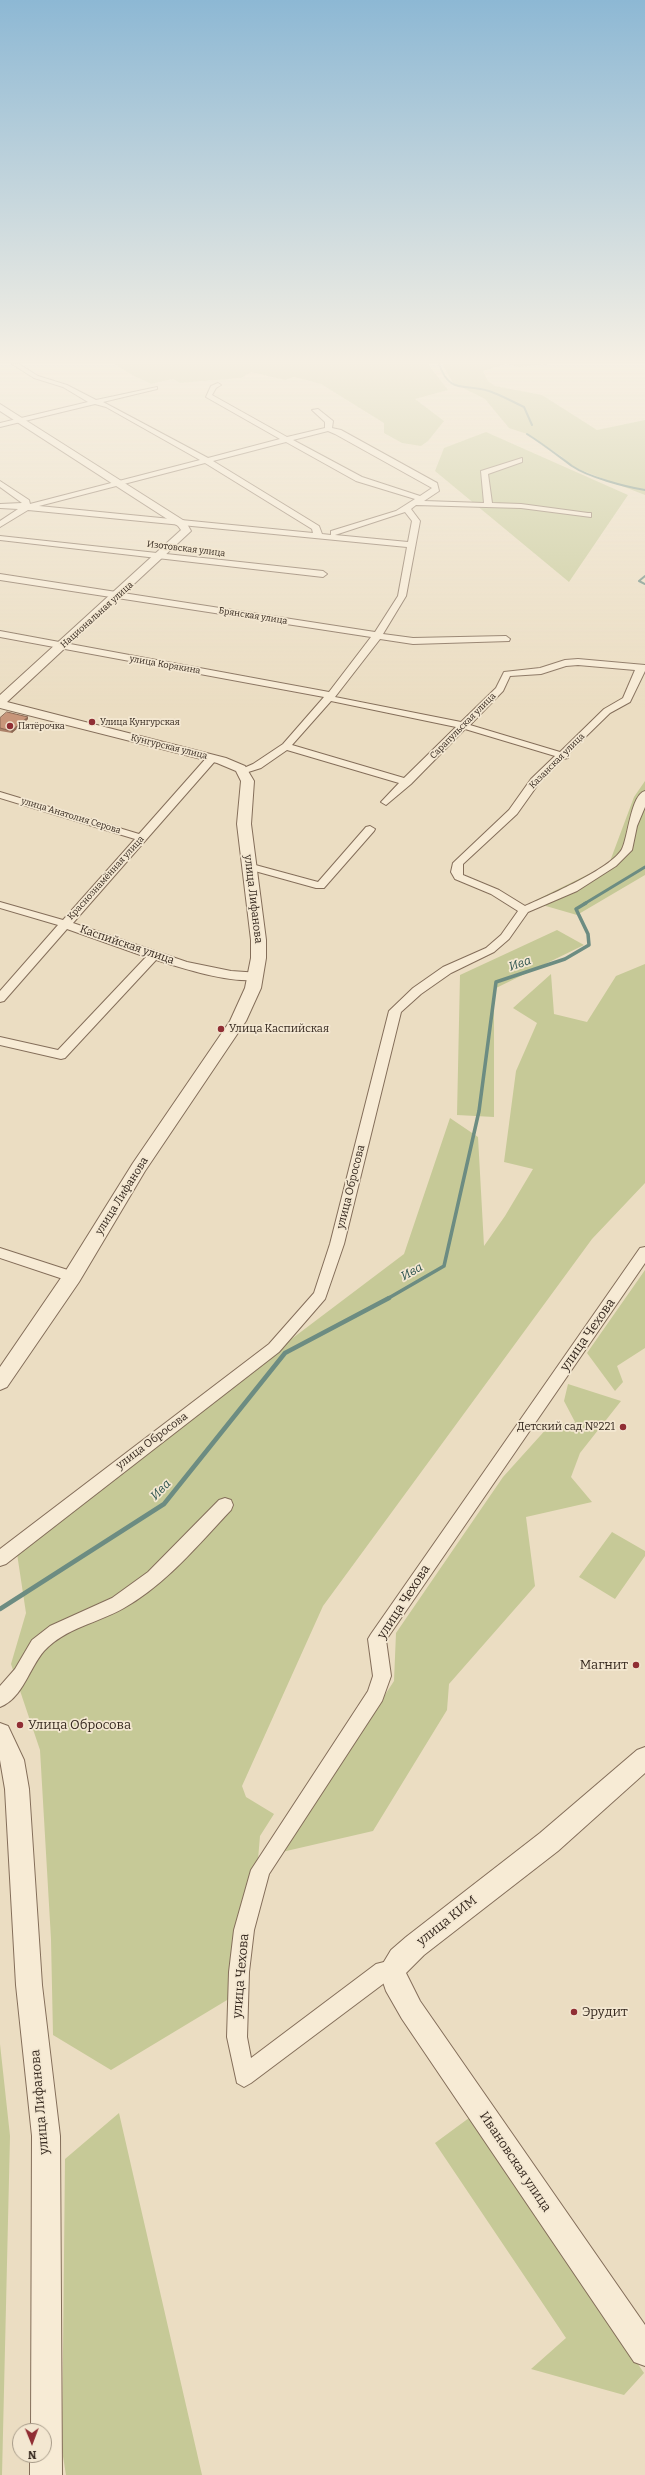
<!DOCTYPE html>
<meta charset="utf-8">
<style>
body{margin:0}
#map{position:relative;width:645px;height:2475px;overflow:hidden;background:#ebddc2;font-family:Bitter,serif}
canvas{display:block}
.north{position:absolute;left:12px;top:2423px;width:40px;height:40px;box-sizing:border-box;background:#f3e7d1;border:1px solid #a79b89;border-radius:50%;rotate:179deg;font-size:11px;font-weight:700;line-height:16px;text-align:center;color:#35281e}
.north::after{content:'';display:block;margin:auto;width:14px;height:18px;background:#902e34;clip-path:polygon(50% 0,100% 100%,50% 72%,0 100%)}
</style>
<div id="map">
<canvas width="645" height="2475"></canvas>
<div class="north">N</div>
</div>
<script>
const g = document.querySelector('canvas').getContext('2d');
g.lineJoin = 'round';
function paint(path, color) { g.fillStyle = color; g.fill(path, 'evenodd'); }
function trace(path, color, width, dash) { g.strokeStyle = color; g.lineWidth = width; g.lineCap = dash ? 'butt' : 'round'; g.setLineDash(dash || []); g.stroke(path); }
function drawText(font, color, halo, rows, align = 'center') {
  g.font = font + ' Bitter,serif'; g.lineWidth = 3.5; g.setLineDash([]); g.textBaseline = 'middle'; g.strokeStyle = halo; g.fillStyle = color; for (const [text, x, y, turn = 0] of rows) {
    g.save(); g.translate(x, y); g.rotate((+turn || 0) * Math.PI / 180); g.textAlign = isNaN(turn) ? turn : align; if (halo) g.strokeText(text, 0, 0); g.fillText(text, 0, 0); g.restore();
  }
}
paint(new Path2D(`
 M115,364H428L448,390L415,399L444,421L428,441L421,446L402,443L384,433V423L321,384L294,377L285,380L251,372L241,378L180,383L173,379L151,384L130,374Z
 M442,364H548L520,367L506,364L483,371L488,381L495,386L542,395L597,430L645,420V495L573,467L561,456L527,434L509,428L485,399L453,383Z
 M486,432L628,495L569,582L435,471L444,448Z
 M645,781V875L577,915L532,902L609,864L634,797Z
 M557,930L584,945L494,989V1117L457,1115L460,975Z
 M645,964V1183L592,1239L323,1606L242,1786L246,1797L274,1814L260,1836L247,1988L111,2070L53,2035L51,1939L40,1750L11,1664L26,1613L16,1547L404,1254L450,1118L478,1137L484,1246L505,1216L533,1169L504,1162L516,1071L537,1023L513,1008L551,974L554,1014L587,1022L616,976Z
 M645,1270V1348L617,1366L623,1382L615,1391L587,1353Z
 M568,1384L621,1401L580,1453L571,1477L592,1502L526,1517L535,1586L449,1684L447,1710L373,1831L282,1852L394,1681L396,1633L503,1477L549,1426L575,1422L564,1401Z
 M612,1532L645,1551V1556L615,1599L579,1577Z
 M0,2044L10,2136L2,2475H0Z
 M119,2113L202,2475H66L62,2450L65,2159Z
 M469,2118L644,2373L624,2395L531,2369L566,2338L435,2143Z`), '#c6c997');
trace(new Path2D(`
 M439,364C450,395 464,383 489,391C501,395 513,402 524,407L532,425
 M527,434C543,444 557,455 572,466C588,477 626,487 645,490
 M645,576L639,581L645,584`), '#6c8c82', 2);
trace(new Path2D(`
 M584,904L645,867`), '#6c8c82', 3);
trace(new Path2D(`
 M387,1299L444,1266L479,1111L496,982L565,959L589,945L588,934L576,909L586,903`), '#6c8c82', 3.5);
trace(new Path2D(`
 M0,1609L164,1504L285,1353L389,1298`), '#6c8c82', 4.5);
const minor = new Path2D(`
 M12,364H19L38,376L67,385L96,400L157,387V389L103,402L208,458L280,439L206,397L211,386L218,383L221,385L216,388L212,395L287,437L325,428V422L312,410L318,409L333,421L332,428L341,430L437,483L439,491L424,501L484,503L481,471L522,458V462L488,474L492,503L521,504L588,513H591V517L521,508L416,505L411,509L420,521L406,596L383,634L413,638L506,636L510,639L509,641L413,644L380,639L335,697L461,722L496,688L504,672L540,668L565,660L578,659L645,665V671L630,702L610,713L568,754V758L563,759L539,783L517,814L463,864V875L499,890L525,906C547,896 611,869 622,849C628,838 631,794 645,791V807L637,826L632,850L616,866L577,891L528,912L509,939L494,952L451,973L421,994L401,1012L344,1244L325,1299L279,1352L6,1564L0,1566V1549L269,1344L314,1293L330,1244L389,1011L413,988L443,967L486,948L501,935L518,911L491,894L455,879L451,872L453,863L509,810L531,779L555,756L465,729L411,784L386,805L381,802L399,783L287,750L261,768L242,774L237,771L253,764L283,744L324,697L0,637V631L329,692L371,637L0,580V574L375,632L398,596L407,547L28,510L0,527V521L18,509L0,508V504L22,503L0,487V481L29,500L30,504L200,460L106,407L95,404L0,427V423L88,402L63,387L34,378ZM328,431L335,434L432,488L420,496L362,477L293,440ZM286,442L356,481L415,499L396,511L331,531V535L322,534L319,526L213,461ZM205,463L312,529L313,533L39,506ZM405,512L412,521L408,542L335,535ZM578,665L635,670L623,698L604,709L560,752L470,725L503,691L510,676L541,674L566,666ZM331,701L456,727L404,778L292,745Z
 M0,536L323,571L327,574L323,577L0,540Z
 M212,755L217,758L216,760L73,923L187,962L231,971L260,973V979C234,985 182,968 156,960L65,1058L61,1059L0,1045V1037L58,1050L146,957L67,929L4,1001L0,1002V991L58,925L0,908V902L63,920L135,839L0,798V792L139,834L208,756Z
 M370,826L375,829L374,831L324,888H316L244,868L243,866L248,863L318,882L366,827Z
 M645,1247V1263L386,1640L391,1676L382,1701L269,1874L254,1930L249,1972L247,2037L251,2058L376,1964L392,1960L399,1963L402,1970L399,1977L387,1981L251,2083L244,2087L237,2083L227,2037L229,1972L234,1930L251,1870L368,1691L373,1676L368,1639L371,1634L640,1248Z
 M0,1248L77,1273L79,1277L77,1281L72,1282L0,1258Z
 M225,1498L231,1500L233,1505L231,1510C198,1545 166,1584 124,1608C98,1623 65,1628 44,1651C29,1668 23,1698 0,1707V1686L15,1669L32,1640L50,1626L112,1598L148,1572L219,1500Z`);
const tertiary = new Path2D(`
 M0,404L186,522L191,531L7,702L226,758L245,766L254,781L251,824L266,940V958L261,988L246,1021L145,1171L79,1282L7,1387L0,1390V1367L65,1272L133,1163L230,1021L245,988L251,958V940L237,824L241,781L236,771L217,763L0,708V695L181,530L178,526L0,411Z
 M0,1723L8,1726L24,1760L29,1789L42,1985L60,2136L62,2475H30V2455H44V2431H31L32,2136L16,1985L5,1789L0,1760Z
 M645,1747V1773L558,1851L424,1955L406,1973L420,2001L645,2325V2366L634,2362L402,2019L386,1991L379,1970L391,1950L406,1937L540,1833L637,1750Z`);
trace(minor, '#846e5a', 2);
trace(tertiary, '#846e5a', 2);
paint(minor, '#f7ebd5');
paint(tertiary, '#f7ebd5');
paint(new Path2D(`
 M28,717V719L12,733L0,731V718Z`), '#ac8169');
paint(new Path2D(`
 M28,717V719L12,733L11,731Z`), '#8c6955');
const building = new Path2D(`
 M7,712L28,717L11,731L0,728V718Z`);
paint(building, '#c8967a');
trace(building, '#8c6955', 1);
const sky = g.createLinearGradient(0, 0, 0, 710);
sky.addColorStop(0, '#8db8d4');
sky.addColorStop(0.51, '#f6f0e4');
sky.addColorStop(1, '#f6f0e400');
g.fillStyle = sky;
g.fillRect(0, 0, 645, 710);
for (const [x, y, r, color] of [
 [92,722,4,"#902e34"],
 [10,726,4,"#902e34"],
 [221,1029,4,"#902e34"],
 [623,1427,4,"#902e34"],
 [636,1665,4,"#902e34"],
 [20,1725,4,"#902e34"],
 [574,2012,4,"#902e34"]
]) { const dot = new Path2D(); dot.arc(x, y, r, 0, 2 * Math.PI); g.fillStyle = color; g.fill(dot); trace(dot, '#f3e7d1', 1.5); }
drawText('9px', '#35281e', '#f3e7d1', [
 ["Изотовская улица",186,549,7],
 ["Национальная улица",97,615,-42],
 ["Брянская улица",253,616,9],
 ["улица Корякина",165,665,10],
 ["Сарапульская улица",463,726,-45],
 ["Кунгурская улица",169,747,14],
 ["Казанская улица",557,761,-45],
 ["улица Анатолия Серова",71,816,17],
 ["Краснознамённая улица",106,878,-48]
]);
drawText('9px', '#35281e', '#f3e7d1', [
 ["Улица Кунгурская",100,722],
 ["Пятёрочка",18,726]
], 'left');
drawText('11px', '#35281e', '#f3e7d1', [
 ["улица Лифанова",253,899,83],
 ["Каспийская улица",127,945,19],
 ["улица Обросова",351,1187,-76],
 ["улица Лифанова",122,1196,-58],
 ["улица Обросова",152,1441,-37]
]);
drawText('11px', '#35281e', '#f3e7d1', [
 ["Улица Каспийская",229,1029],
 ["Детский сад №221",615,1427,"right"]
], 'left');
drawText('italic 12px', '#2e544f', '#f3e7d1', [
 ["Ива",520,964,-19],
 ["Ива",412,1272,-29],
 ["Ива",161,1490,-46]
]);
drawText('13px', '#35281e', '#f3e7d1', [
 ["улица Чехова",588,1335,-55],
 ["улица Чехова",404,1602,-57],
 ["улица КИМ",447,1921,-38],
 ["улица Чехова",241,1976,-85],
 ["улица Лифанова",40,2102,-95],
 ["Ивановская улица",515,2162,56]
]);
drawText('13px', '#35281e', '#f3e7d1', [
 ["Магнит",628,1665,"right"],
 ["Улица Обросова",28,1725],
 ["Эрудит",582,2012]
], 'left');
</script>
